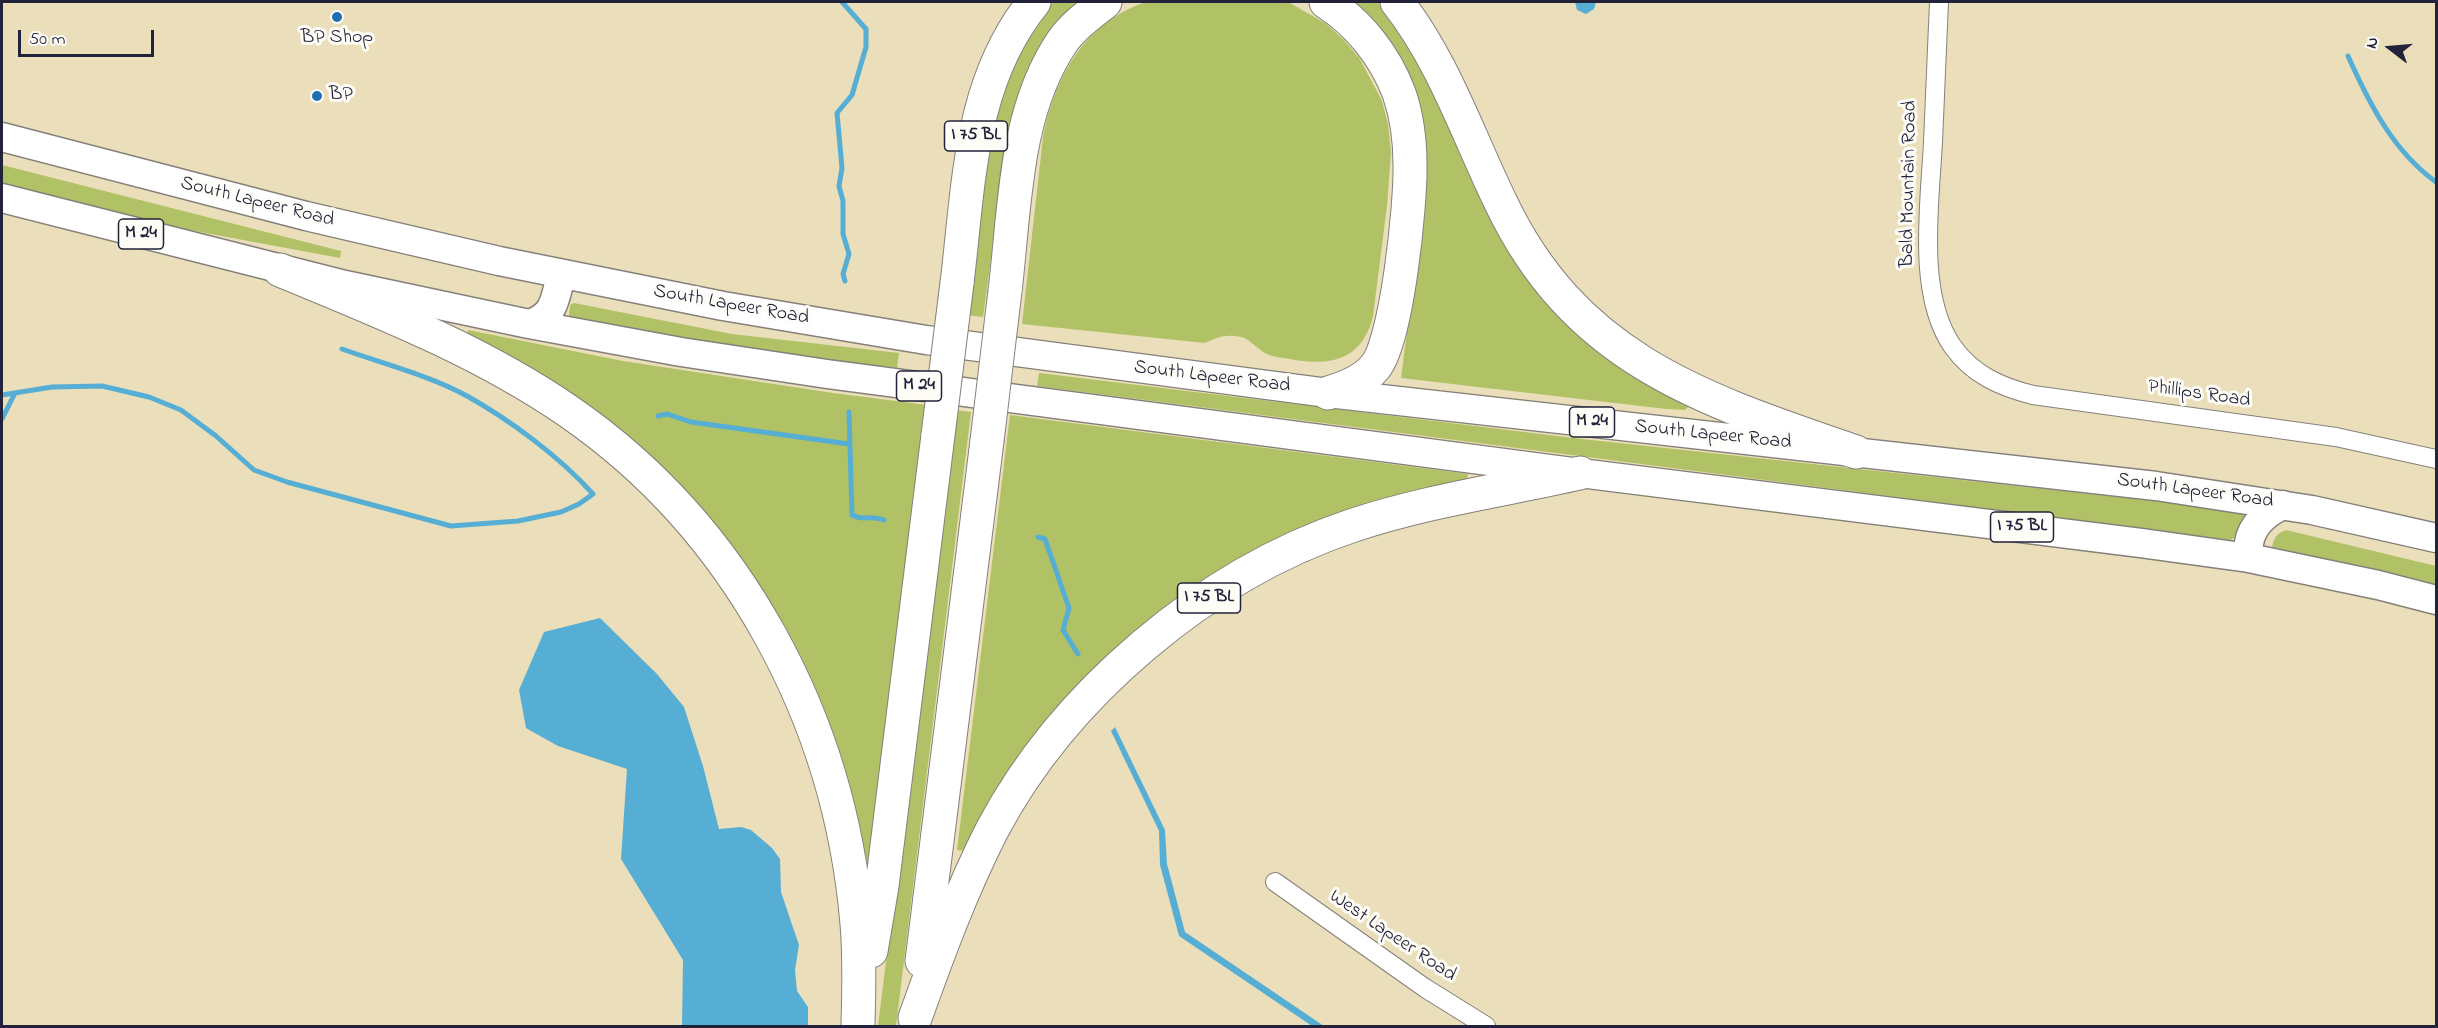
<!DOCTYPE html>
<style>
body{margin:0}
#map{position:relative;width:2438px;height:1028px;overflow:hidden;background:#eadfba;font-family:"Indie Flower",sans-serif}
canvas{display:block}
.frame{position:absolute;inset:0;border:3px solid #22223b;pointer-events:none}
.north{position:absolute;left:2360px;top:18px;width:60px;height:60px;-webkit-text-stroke:4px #fdfcf7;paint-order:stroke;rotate:286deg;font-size:16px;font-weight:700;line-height:24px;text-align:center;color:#22223b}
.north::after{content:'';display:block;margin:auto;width:21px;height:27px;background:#22223b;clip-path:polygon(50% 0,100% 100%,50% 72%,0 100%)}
.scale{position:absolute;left:18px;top:30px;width:136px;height:27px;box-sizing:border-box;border:3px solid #22223b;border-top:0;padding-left:8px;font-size:18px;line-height:21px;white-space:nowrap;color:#22223b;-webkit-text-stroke:4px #fdfcf7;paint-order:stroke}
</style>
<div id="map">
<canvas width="2438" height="1028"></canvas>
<div class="frame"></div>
<div class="north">N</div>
<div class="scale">50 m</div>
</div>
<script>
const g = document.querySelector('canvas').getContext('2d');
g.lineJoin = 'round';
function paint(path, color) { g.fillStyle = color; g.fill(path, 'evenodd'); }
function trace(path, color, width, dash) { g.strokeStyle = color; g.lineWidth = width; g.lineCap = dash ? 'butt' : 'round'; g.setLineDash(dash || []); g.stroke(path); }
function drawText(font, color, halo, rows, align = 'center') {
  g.font = font + ' "Indie Flower",sans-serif'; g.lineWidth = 6; g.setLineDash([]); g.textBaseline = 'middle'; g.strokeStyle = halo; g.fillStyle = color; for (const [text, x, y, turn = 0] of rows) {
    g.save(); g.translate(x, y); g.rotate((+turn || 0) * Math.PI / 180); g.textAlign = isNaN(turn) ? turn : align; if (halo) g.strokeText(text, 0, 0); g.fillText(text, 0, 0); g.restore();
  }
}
paint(new Path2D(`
 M1050,2H1080C1039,40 1024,71 1009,125L983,317L967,315L988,131L1004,72Z
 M1145,2H1288L1325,23L1344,40L1360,59L1382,101L1388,124L1391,152L1387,206L1373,316C1363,358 1334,366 1295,360C1286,358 1276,358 1267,354C1258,350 1249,338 1241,337C1226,334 1218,337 1205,343L1022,324L1043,137C1055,76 1084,24 1145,2Z
 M1352,2H1384L1400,21L1492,208L1689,406L1685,410L1666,409L1401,378L1426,183Z
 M2,165L341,251L340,258L173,227L2,183Z
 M574,303L732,334L899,353L897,368L752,350L572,318L569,315L570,305Z
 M468,330L623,361L833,393L927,405L870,878L861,877L748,578L466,339Z
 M1039,373L1582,439L2182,504L2242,513L2246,514L2245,517L2234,538L2230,540L1037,386Z
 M954,410L971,412L896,1026H878Z
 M1010,415L1468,474L1466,488L1204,586L967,851L957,850Z
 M2286,530L2436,566V585L2272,547C2274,538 2277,533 2286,530Z`), '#b0c265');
paint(new Path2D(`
 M1575,2H1596L1594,9L1586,14L1577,10Z
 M600,618L657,674L684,707L703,766L719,829L741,827L751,830L772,848L780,859L781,892L799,945L795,970L797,991L808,1007V1026H682L683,960L621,859L627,769L558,746L526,728L519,690L544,632Z
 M1115,727L1165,830L1167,864L1185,932L1324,1026H1312L1179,936L1160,865L1159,831L1111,731Z`), '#57aed4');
trace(new Path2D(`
 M842,2L866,29V47L852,95L837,113L842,168L839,186L843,201V234L849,254L843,274L845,281
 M2348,56C2369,103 2393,151 2436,182
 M2,395L52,387L102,386L149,397L181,410L216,436L254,470L287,482L451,526L518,521L561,512L579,504L593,494C560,457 510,420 467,396C431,376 381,363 342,349
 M849,412L852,515C865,522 870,514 884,520
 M658,416L667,414L691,422L849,444
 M2,419L15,393
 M1038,537L1045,539L1069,608L1063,630L1078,654`), '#57aed4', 5);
const minor = new Path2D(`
 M1939,2C1937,48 1935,95 1933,142C1930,203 1916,295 1953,347C1973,375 2001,387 2033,395L2336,437L2436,459
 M1275,882L1425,988L1486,1026`);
const primary = new Path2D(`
 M2,137L306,216L499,261L723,306L926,340L1328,393L2156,486L2312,510L2436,538
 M2,198L345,285L529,324L681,352L827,374L1580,473L2141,543L2249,558L2378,585L2436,600
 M529,324C555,316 555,299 561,275
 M2249,558C2245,532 2261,515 2283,505`);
const motorway = new Path2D(`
 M1326,2C1359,23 1385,56 1399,93C1407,116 1410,141 1410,165C1411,202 1397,342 1375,367C1364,381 1345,388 1328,393
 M1397,2C1443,60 1468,135 1501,203C1576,360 1702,399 1856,452
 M280,270C379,311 479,350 568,411C738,528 840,720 857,924C860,957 859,990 858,1023
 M957,283C969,185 969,82 1034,2
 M1005,291C1015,209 1014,113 1062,42C1073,26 1090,14 1105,2
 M871,951L882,886L938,435
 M922,961L987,441
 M915,1018C938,954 961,891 992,830C1064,694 1205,575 1351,526C1425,501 1504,490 1580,473`);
trace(minor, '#86807a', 20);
trace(primary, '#86807a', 31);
trace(motorway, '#86807a', 35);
trace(minor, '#fff', 18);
trace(primary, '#fff', 28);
trace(motorway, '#fff', 33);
const motorwayBridge = new Path2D(`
 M938,435L957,283
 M987,441L1005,291`);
trace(motorwayBridge, '#86807a', 35, []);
trace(motorwayBridge, '#fff', 33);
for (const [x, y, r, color] of [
 [337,17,6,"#1f6fb2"],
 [317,96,6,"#1f6fb2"]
]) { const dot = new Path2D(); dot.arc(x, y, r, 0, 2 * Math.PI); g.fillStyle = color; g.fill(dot); trace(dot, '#fdfcf7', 2); }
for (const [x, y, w] of [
 [976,136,63],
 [141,234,45],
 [919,386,45],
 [1592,422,45],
 [2022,527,63],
 [1209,598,63]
]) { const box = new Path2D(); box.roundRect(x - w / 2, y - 15, w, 30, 4.5); g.fillStyle = '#fdfcf7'; g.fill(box); trace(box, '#22223b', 1.5); }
drawText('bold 18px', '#22223b', null, [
 ["I 75 BL",976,136],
 ["M 24",141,234],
 ["M 24",919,386],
 ["M 24",1592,422],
 ["I 75 BL",2022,527],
 ["I 75 BL",1209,598]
]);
drawText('20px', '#22223b', '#fdfcf7', [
 ["BP Shop",337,39],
 ["BP",329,96,"left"]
]);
drawText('20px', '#22223b', '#fdfcf7', [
 ["Bald Mountain Road",1910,184,-89],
 ["South Lapeer Road",257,203,14],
 ["South Lapeer Road",731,306,10],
 ["South Lapeer Road",1212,378,7],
 ["Phillips Road",2199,395,8],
 ["South Lapeer Road",1713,436,6],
 ["South Lapeer Road",2195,492,8],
 ["West Lapeer Road",1392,937,34]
]);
</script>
